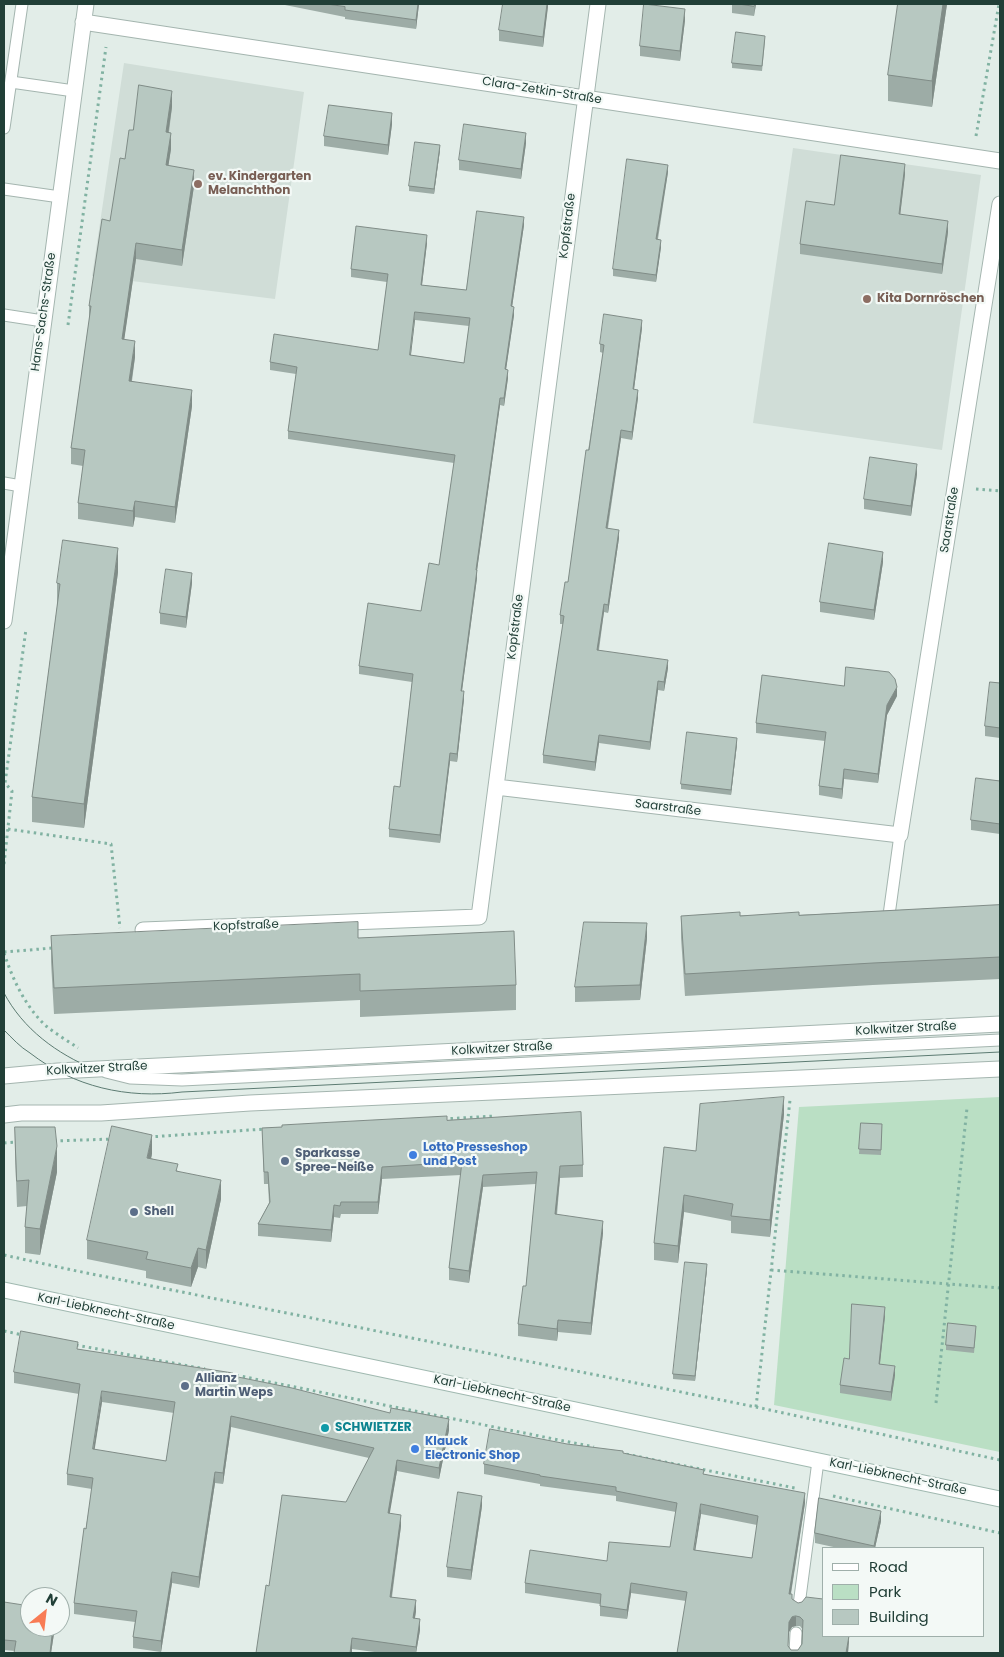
<!DOCTYPE html>
<meta charset="utf-8">
<style>
body{margin:0}
#map{position:relative;width:1004px;height:1657px;overflow:hidden;background:#e2ede8;font-family:Poppins,sans-serif}
canvas{display:block}
.frame{position:absolute;inset:0;border:5px solid #213f37;pointer-events:none}
.legend{position:absolute;left:822px;top:1547px;width:162px;height:90px;box-sizing:border-box;background:#f3f9f6;border:1px solid #9fafaa;margin:0;padding:6px 9px;list-style:none;font-size:15px;color:#213f37}
.legend li{display:flex;align-items:center;gap:10px;height:25px}
.legend b{width:25px;border:1px solid #9fafaa}
.north{position:absolute;left:20px;top:1587px;width:50px;height:50px;box-sizing:border-box;background:#f3f9f6;border:1px solid #9fafaa;border-radius:50%;rotate:29deg;font-size:14px;font-weight:700;line-height:20px;text-align:center;color:#213f37}
.north::after{content:'';display:block;margin:auto;width:18px;height:22px;background:#f87c55;clip-path:polygon(50% 0,100% 100%,50% 72%,0 100%)}
</style>
<div id="map">
<canvas width="1004" height="1657"></canvas>
<div class="frame"></div>
<ul class="legend">
<li><b style="height:6px;background:#fff"></b>Road</li>
<li><b style="height:14px;background:#badfc4"></b>Park</li>
<li><b style="height:14px;background:#b7c8c1"></b>Building</li>
</ul>
<div class="north">N</div>
</div>
<script>
const g = document.querySelector('canvas').getContext('2d');
g.lineJoin = 'round';
function paint(path, color) { g.fillStyle = color; g.fill(path, 'evenodd'); }
function trace(path, color, width, dash) { g.strokeStyle = color; g.lineWidth = width; g.lineCap = dash ? 'butt' : 'round'; g.setLineDash(dash || []); g.stroke(path); }
function drawText(font, color, halo, rows, align = 'center') {
  g.font = font + ' Poppins,sans-serif'; g.lineWidth = 4.5; g.setLineDash([]); g.textBaseline = 'middle'; g.strokeStyle = halo; g.fillStyle = color; for (const [text, x, y, turn = 0] of rows) {
    g.save(); g.translate(x, y); g.rotate((+turn || 0) * Math.PI / 180); g.textAlign = isNaN(turn) ? turn : align; if (halo) g.strokeText(text, 0, 0); g.fillText(text, 0, 0); g.restore();
  }
}
paint(new Path2D(`
 M124,63L304,92L275,299L92,276Z
 M793,148L981,175L942,450L753,423Z`), '#d0ddd7');
paint(new Path2D(`
 M1000,1097V1452L774,1405L799,1107Z`), '#badfc4');
const lane = new Path2D(`
 M11,82L74,91
 M4,128L22,4
 M4,189L60,197
 M4,315L43,321
 M4,483L21,486
 M889,915L900,835
 M106,1072L130,1078L182,1080L1000,1040
 M799,1605L818,1461
 M795,1653L796,1633`);
const street = new Path2D(`
 M83,22L1000,161
 M4,621L86,4
 M496,787L900,835L1000,204
 M143,930L479,917L598,4
 M4,1076L58,1071L1000,1024
 M4,1115L21,1113H101L250,1103L1000,1069`);
const secondary = new Path2D(`
 M4,1290L1000,1499`);
trace(lane, '#a4b5af', 13);
trace(street, '#a4b5af', 17);
trace(secondary, '#a0b9b0', 17);
trace(new Path2D(`
 M976,136L999,4
 M68,325L106,47
 M976,489L1000,491
 M8,829L111,844L120,928
 M4,864L12,791L5,783L26,629
 M4,952L53,948
 M4,953C13,980 25,1006 46,1026C56,1034 68,1041 78,1048
 M444,1119L495,1116
 M149,1137L265,1129
 M54,1141L113,1139
 M4,1143L18,1142
 M4,1255L72,1270L756,1407L1000,1460
 M771,1270L1000,1288
 M4,1331L23,1335
 M76,1345L205,1369
 M230,1374L594,1447
 M936,1403L967,1108
 M756,1407L790,1100
 M620,1453L795,1488
 M833,1496L1000,1533`), '#81b2a2', 3, [2.5, 4]);
trace(lane, '#fff', 11);
trace(street, '#fff', 15);
trace(secondary, '#fff', 15);
trace(new Path2D(`
 M4,993C23,1029 57,1054 94,1069
 M4,1030C12,1038 20,1047 30,1053C74,1087 127,1099 182,1092L1000,1052`), '#5c7b72', 1);
paint(new Path2D(`
 M285,4H419L416,29L345,19V17L285,5Z
 M548,4L543,47L499,41V30Z
 M732,4H756L754,16L732,13Z
 M898,4H947L932,107L888,101V75Z
 M685,20L680,61L640,56V46Z
 M765,41L762,71L732,68V63Z
 M172,107L169,132L171,149L168,166L194,186L182,266L136,259L124,339L135,357L132,381L192,406L175,523L135,517L133,527L78,519V503L83,466L71,464V448L89,322V306L125,159L133,130Z
 M392,124L388,155L324,146V136Z
 M526,143L521,179L459,170V160Z
 M440,150L434,194L409,191V186Z
 M668,172L658,239L661,247L656,282L613,276V269Z
 M905,174L900,215L948,232L942,274L800,254V244L834,205Z
 M524,225L512,307L514,315L506,369L508,378L504,406L500,405L477,570V578L462,691L464,699L457,762L450,761L440,843L389,837V829L400,787L412,682L359,674V666L421,611L439,565L454,463L288,439V431L296,374L270,370V362L378,350L387,282L351,277V269L427,243L422,285L466,290ZM415,320L469,326L464,363L411,355Z
 M642,328L634,389L638,398L632,440L621,438L608,528L619,538L608,613L604,612L599,650L668,668L664,691L658,690L650,750L599,743L595,771L543,763V755L563,624H560V615L568,582L603,353L600,352V344Z
 M917,474L911,516L864,509V499Z
 M883,562L874,620L820,612V602Z
 M118,572L84,828L32,822V797L57,607V583Z
 M192,583L186,628L160,624V613Z
 M1000,683V738L985,736V726Z
 M897,696L887,715L878,783L844,779L842,799L819,795V786L825,741L756,733V723Z
 M737,744L731,795L681,789V784Z
 M1000,781V834L971,830V820Z
 M1000,905V979L873,985L685,996L681,938V916L799,915Z
 M51,936L358,938L516,985V1010L360,1017V1000L54,1014L51,962Z
 M647,938L640,1000L575,1002V987Z
 M784,1114L770,1237L731,1233V1221L684,1212L678,1263L654,1260V1243L696,1151Z
 M447,1120L583,1165V1177L560,1178L557,1215L603,1233L591,1335L558,1332L557,1341L518,1336V1324L526,1286L536,1184L483,1187L469,1283L449,1280V1268L461,1175L382,1179L378,1214H341L340,1218L334,1217L331,1242L258,1236V1224L269,1203L268,1184H264L262,1128Z
 M861,1123L882,1124L881,1155L859,1154Z
 M15,1127L57,1172L40,1255L25,1253V1227L27,1206L17,1207L15,1153Z
 M152,1154L151,1158L178,1171L221,1199L206,1269L198,1267L191,1287L146,1278V1271L87,1259V1240Z
 M707,1269L695,1381L673,1379V1374Z
 M885,1316L880,1364L895,1375L891,1401L840,1393V1385L849,1359Z
 M976,1331L974,1353L946,1350V1345Z
 M78,1349L233,1376L449,1430L439,1479L397,1471L389,1514L401,1526L392,1597L416,1611L415,1618L420,1630L416,1653H382L352,1649L269,1586L346,1502L369,1458L231,1427L223,1484L215,1483L199,1588L172,1583L161,1652L133,1648V1637L135,1622L74,1614V1603L92,1489L67,1485V1474L79,1394L14,1383V1372ZM102,1402L174,1413L166,1461L94,1450Z
 M623,1454L704,1474L805,1503L791,1594L792,1599L823,1636H849L848,1653H677L686,1601L631,1593L627,1619L600,1616V1604L525,1593V1583L607,1561L670,1547L676,1512L616,1501V1496L540,1486V1484L484,1474V1464ZM701,1514L757,1525L752,1558L695,1550ZM796,1626H800L803,1630L802,1644L798,1650H791L788,1646L789,1632L792,1627Z
 M482,1506L471,1580L447,1577V1567Z
 M881,1521L875,1548H838L815,1543V1533Z
 M4,1602L55,1627L51,1653H14L15,1651L4,1650Z`), '#9daca6');
paint(new Path2D(`
 M418,4H419L416,29V20Z
 M547,4H548V7L543,47V37Z
 M755,4H756L754,16Z
 M943,4H947L932,107V81Z
 M685,9V20L680,61V51Z
 M172,91V107L166,148V132Z
 M392,113V124L388,155V145Z
 M171,133V149L166,181V165Z
 M526,133V143L521,179V169Z
 M440,145V150L434,194V189Z
 M905,164V174L899,225V214Z
 M668,165V172L656,246V239Z
 M194,170V186L182,266V250Z
 M524,217V225L511,314V306Z
 M948,221V232L942,274V264Z
 M427,235V243L421,293V285Z
 M661,240V247L656,282V275Z
 M136,243V259L122,355V339Z
 M514,307V315L505,377V369Z
 M415,312V320L410,362V355Z
 M642,320V328L633,397V389Z
 M135,341V357L129,397V381Z
 M508,370V378L504,406V398Z
 M192,390V406L175,523V507Z
 M638,390V398L632,440V432Z
 M500,398V405L476,578V570Z
 M621,430V438L606,536V528Z
 M917,464V474L911,516V506Z
 M135,501V517L133,527V511Z
 M619,530V538L608,613V605Z
 M118,548V572L84,828V804Z
 M883,552V562L874,620V610Z
 M477,570V578L461,698V691Z
 M192,573V583L186,628V617Z
 M604,604V612L597,658V650Z
 M668,660V668L664,691V682Z
 M658,681V690L650,750V742Z
 M897,687V696L887,715L878,783V774L887,705Z
 M464,691V699L457,762V754Z
 M599,735V743L595,771V762Z
 M737,738V744L731,795V790Z
 M450,753V761L440,843V835Z
 M844,769V779L842,799V789Z
 M647,923V938L640,1000V985Z
 M784,1097V1114L770,1237V1220Z
 M152,1135V1154L147,1177V1158Z
 M57,1146V1172L40,1255V1229Z
 M560,1166V1178L555,1226V1214Z
 M382,1167V1179L378,1214V1202Z
 M483,1175V1187L469,1283V1271Z
 M221,1180V1199L206,1269V1250Z
 M684,1195V1212L678,1263V1246Z
 M334,1205V1217L331,1242V1230Z
 M603,1221V1233L591,1335V1323Z
 M198,1248V1267L191,1287V1268Z
 M707,1264V1269L695,1381V1376Z
 M885,1307V1316L879,1372V1364Z
 M558,1320V1332L557,1341V1329Z
 M895,1366V1375L891,1401V1392Z
 M102,1391V1402L93,1460V1449Z
 M231,1416V1427L223,1484V1473Z
 M449,1419V1430L439,1479V1468Z
 M397,1460V1471L388,1524V1513Z
 M215,1472V1483L199,1588V1577Z
 M805,1493V1503L789,1604V1594Z
 M482,1496V1506L471,1580V1570Z
 M701,1504V1514L694,1559V1550Z
 M881,1511V1521L875,1548H874Z
 M401,1515V1526L390,1607V1597Z
 M172,1572V1583L161,1652V1641Z
 M631,1583V1593L627,1619V1610Z
 M416,1600V1611L413,1629V1618Z
 M796,1616V1626L792,1627L789,1632V1622L792,1617Z
 M420,1619V1630L416,1653V1647Z
 M53,1627H55L51,1653H50Z
 M849,1636V1641L848,1653H846Z
 M352,1638V1653H350Z`), '#808c87');
const building = new Path2D(`
 M327,4H418L416,20L345,10V7Z
 M503,4H547L543,37L499,30Z
 M644,4L685,9L680,51L640,46Z
 M739,4H755L754,6Z
 M898,4H943L932,81L888,75Z
 M736,32L765,36L762,66L732,63Z
 M139,85L172,91L166,132L171,133L166,165L194,170L182,250L136,243L122,339L135,341L129,381L192,390L175,507L135,501L133,511L78,503L85,450L71,448L91,306H89L102,219L110,221L120,158L125,159L129,130H133Z
 M329,105L392,113L388,145L324,136Z
 M464,124L526,133L521,169L459,160Z
 M415,142L440,145L434,189L409,186Z
 M841,155L905,164L899,214L948,221L942,264L800,244L806,201L834,205Z
 M627,159L668,165L656,239L661,240L656,275L613,269Z
 M477,211L524,217L511,306L514,307L505,369L508,370L504,398H500L476,570H477L461,691H464L457,754L450,753L440,835L389,829L394,786L400,787L413,674L359,666L368,603L421,611L429,563L439,565L455,455L288,431L297,367L270,362L274,334L378,350L388,274L351,269L356,226L427,235L421,285L466,290ZM415,312L470,318L464,363L410,355Z
 M604,314L642,320L633,389L638,390L632,432L621,430L606,528L619,530L608,605L604,604L597,650L668,660L664,682L658,681L650,742L599,735L595,762L543,755L564,616L560,615L565,582H568L586,450H589L604,345L600,344Z
 M870,457L917,464L911,506L864,499Z
 M63,540L118,548L84,804L32,797L60,584L57,583Z
 M829,543L883,552L874,610L820,602Z
 M166,569L192,573L186,617L160,613Z
 M846,667L889,672L895,679L897,687L887,705L878,774L844,769L842,789L819,786L826,732L756,723L762,675L844,686Z
 M990,682L1000,683V728L985,726Z
 M687,732L737,738L731,790L681,784Z
 M976,778L1000,781V824L971,820Z
 M1000,905V957L873,963L685,974L681,916L740,912V916L799,912V915Z
 M358,922V938L514,931L516,985L360,991V974L54,988L51,936Z
 M584,922L647,923L640,985L575,987Z
 M784,1097L770,1220L731,1216L733,1204L684,1195L678,1246L654,1243L664,1147L696,1151L700,1104Z
 M581,1112L583,1165L560,1166L555,1214L603,1221L591,1323L558,1320L557,1329L518,1324L523,1286H526L537,1172L483,1175L469,1271L449,1268L462,1162L382,1167L378,1202H341L340,1206L334,1205L331,1230L258,1224L270,1202L268,1172H264L262,1128L282,1127V1125L317,1123L447,1116V1120Z
 M861,1123L882,1124L881,1150L859,1149Z
 M112,1126L152,1135L147,1158L178,1164L176,1171L221,1180L206,1250L198,1248L191,1268L146,1259L148,1252L87,1240Z
 M15,1127H55L57,1146L40,1229L25,1227L29,1180L17,1181Z
 M685,1262L707,1264L695,1376L673,1374Z
 M852,1304L885,1307L879,1364L895,1366L891,1392L840,1385L844,1358L849,1359Z
 M948,1323L976,1326L974,1348L946,1345Z
 M21,1331L78,1342L77,1349L233,1373V1376L292,1388L390,1413L391,1408L449,1419L439,1468L397,1460L388,1513L401,1515L390,1597L416,1600L413,1618L420,1619L416,1647L352,1638L350,1653H256L266,1585L269,1586L282,1495L346,1502L374,1448L231,1416L223,1473L215,1472L199,1577L172,1572L161,1641L133,1637L137,1611L74,1603L84,1528L86,1529L93,1478L67,1474L80,1384L14,1372ZM102,1391L175,1402L166,1461L93,1449Z
 M490,1429L567,1444L623,1451V1453L704,1470L703,1474L805,1493L789,1594H792V1599L798,1603L802,1602L806,1597L823,1599V1636H849L846,1653H677L687,1592L631,1583L627,1610L600,1606L601,1594L525,1583L530,1550L607,1561L609,1542L670,1547L677,1503L616,1491V1487L540,1476V1475L484,1464ZM701,1504L758,1516L752,1558L694,1550ZM796,1616L800,1617L803,1620L802,1644L798,1650H791L788,1646L789,1622L792,1617Z
 M458,1492L482,1496L471,1570L447,1567Z
 M819,1498L881,1511L874,1546L815,1533Z
 M4,1602L30,1606V1627H53L50,1653H14L16,1641L4,1640Z`);
paint(building, '#b7c8c1');
trace(building, '#808c87', 1);
for (const [x, y, r, color] of [
 [198,184,5,"#8d6e63"],
 [867,299,5,"#8d6e63"],
 [413,1155,5,"#3f7fe0"],
 [285,1161,5,"#5c6f8a"],
 [134,1212,5,"#5c6f8a"],
 [185,1386,5,"#5c6f8a"],
 [325,1428,5,"#0f9aa8"],
 [415,1449,5,"#3f7fe0"]
]) { const dot = new Path2D(); dot.arc(x, y, r, 0, 2 * Math.PI); g.fillStyle = color; g.fill(dot); trace(dot, '#f3f9f6', 2); }
drawText('12px', '#213f37', '#f3f9f6', [
 ["Clara-Zetkin-Straße",542,91,9],
 ["Kopfstraße",568,226,-83],
 ["Hans-Sachs-Straße",44,312,-82],
 ["Saarstraße",950,520,-81],
 ["Kopfstraße",516,627,-83],
 ["Saarstraße",668,808,7],
 ["Kopfstraße",246,926,-2],
 ["Kolkwitzer Straße",906,1029,-3],
 ["Kolkwitzer Straße",502,1049,-3],
 ["Kolkwitzer Straße",97,1069,-3],
 ["Karl-Liebknecht-Straße",106,1312,12],
 ["Karl-Liebknecht-Straße",502,1394,12],
 ["Karl-Liebknecht-Straße",898,1477,12]
]);
drawText('bold 12px', '#785e54', '#f3f9f6', [
 ["ev. Kindergarten",208,177],
 ["Melanchthon",208,191],
 ["Kita Dornröschen",877,299]
], 'left');
drawText('bold 12px', '#366cbe', '#f3f9f6', [
 ["Lotto Presseshop",423,1148],
 ["und Post",423,1162],
 ["Klauck",425,1442],
 ["Electronic Shop",425,1456]
], 'left');
drawText('bold 12px', '#4e5e75', '#f3f9f6', [
 ["Sparkasse",295,1154],
 ["Spree-Neiße",295,1168],
 ["Shell",144,1212],
 ["Allianz",195,1379],
 ["Martin Weps",195,1393]
], 'left');
drawText('bold 12px', '#0d838f', '#f3f9f6', [
 ["SCHWIETZER",335,1428]
], 'left');
</script>
